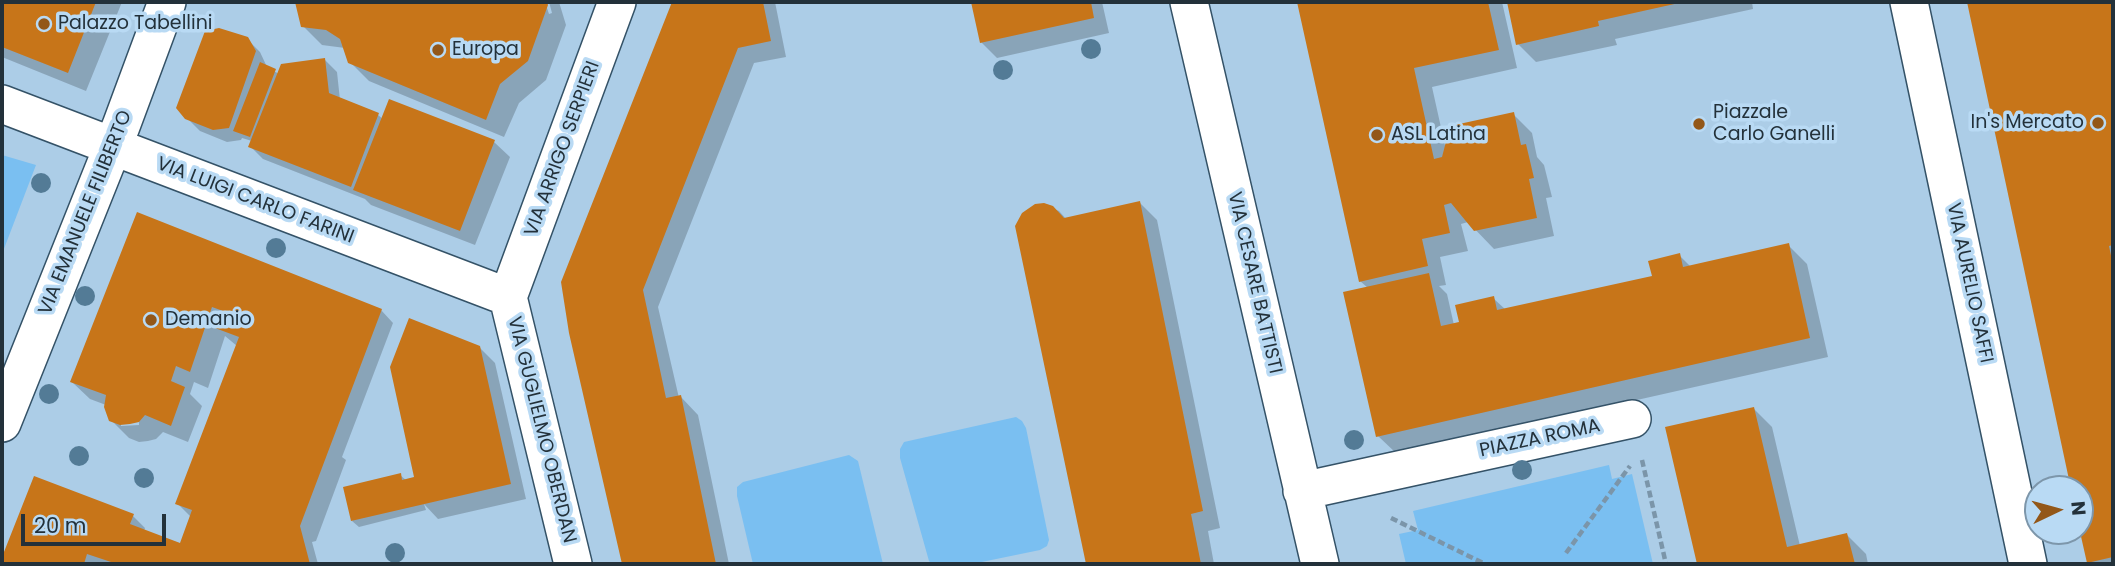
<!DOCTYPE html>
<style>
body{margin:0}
#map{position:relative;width:2115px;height:566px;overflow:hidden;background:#accde7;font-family:Poppins,sans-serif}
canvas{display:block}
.frame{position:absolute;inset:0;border:4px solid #23313a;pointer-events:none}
.north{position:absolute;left:2024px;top:475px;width:70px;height:70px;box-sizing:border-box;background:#b9daf4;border:2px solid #7d96aa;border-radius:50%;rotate:85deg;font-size:19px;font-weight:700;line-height:28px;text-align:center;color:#23313a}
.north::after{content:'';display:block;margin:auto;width:24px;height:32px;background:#935718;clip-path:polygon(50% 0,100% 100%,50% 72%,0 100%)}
.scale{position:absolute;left:21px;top:514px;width:145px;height:32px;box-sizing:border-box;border:4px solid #23313a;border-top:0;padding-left:9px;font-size:21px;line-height:24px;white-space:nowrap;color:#23313a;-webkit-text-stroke:5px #b9daf4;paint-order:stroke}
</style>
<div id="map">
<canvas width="2115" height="566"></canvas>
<div class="frame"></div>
<div class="north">N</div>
<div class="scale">20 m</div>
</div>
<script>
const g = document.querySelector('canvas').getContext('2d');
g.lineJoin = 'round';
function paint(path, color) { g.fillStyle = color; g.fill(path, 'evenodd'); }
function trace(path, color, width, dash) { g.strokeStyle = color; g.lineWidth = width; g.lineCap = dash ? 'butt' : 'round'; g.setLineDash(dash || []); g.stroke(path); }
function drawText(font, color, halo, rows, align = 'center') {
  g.font = font + ' Poppins,sans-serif'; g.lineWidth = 7; g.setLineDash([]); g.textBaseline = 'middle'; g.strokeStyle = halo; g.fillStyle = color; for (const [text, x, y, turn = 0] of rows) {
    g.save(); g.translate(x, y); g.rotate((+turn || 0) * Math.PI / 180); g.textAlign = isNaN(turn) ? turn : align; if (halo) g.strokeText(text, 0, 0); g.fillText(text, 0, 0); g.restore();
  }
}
paint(new Path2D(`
 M2,155L36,165L2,254Z
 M1016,417L1022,421L1026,428L1049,540L1047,546L1040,550L972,564H932L929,561L900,458V449L904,442Z
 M849,455L858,461L883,564H753L737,496V487L743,482Z
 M1609,465L1612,479L1632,474L1653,564H1406L1399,534L1418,530L1413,511Z`), '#7abff1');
paint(new Path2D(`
 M2,2H122L86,91L2,57Z
 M297,2H545L549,14L552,13L549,2H559L566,25L546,80L519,103L504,137L369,81L350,62L345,48L322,45L303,26Z
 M673,2H775L786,57L754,63L658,307L679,398L681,397L698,415L729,564H624L571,333L563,282Z
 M973,2H1102L1109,33L997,58L981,42Z
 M1299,2H1502L1517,68L1432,87L1446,150L1513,114L1532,133L1537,157L1544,165L1552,197L1546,198L1554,236L1494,249L1468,222L1461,224L1468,251L1440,257L1446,285L1439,286L1447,294L1454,325L1461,324L1493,298L1506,310L1654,277L1679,255L1691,267L1788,245L1807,264L1828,357L1397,454L1378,436L1368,288L1360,281Z
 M1508,2H1752L1753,9L1615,39L1617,45L1536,62L1518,44Z
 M1970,2H2113V564H2091L2088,562L2080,523V489H2073Z
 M247,39L260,52L267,67L279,74L324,59L337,72L340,100L378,115L383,119L494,142L510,157L475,245L371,205L365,199L263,159L250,146L252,141L242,138L241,140L227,142L200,131L187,118Z
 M1140,203L1157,220L1220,528L1208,531L1214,564H1087L1016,226L1044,205L1059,211L1067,220Z
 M138,215L381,310L393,323L342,457L346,460L316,541L312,542L318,564H2L35,479L133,516L145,528L144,531L182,544L191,517L177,503L237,346L225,336L208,388L194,382L190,394L202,406L188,442L163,432L156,439L148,441L139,442L129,438L111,420L106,405L90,399L72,382ZM139,421V425L121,426V423Z
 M479,347L495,363L526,499L438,519L424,504L426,510L359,527L352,521L400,475L407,481L414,479Z
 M1754,409L1772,427L1800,546L1847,535L1866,554L1868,564H1698L1667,429Z`), '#0003');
paint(new Path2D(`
 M2,2H96L68,73L2,47Z
 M295,2H547L548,5L528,61L500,84L486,120L348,63L340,39L326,30L301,27Z
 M672,2H763L771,41L738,48L643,290L666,398L681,395L716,564H622L569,333L561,282Z
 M971,2H1091L1094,18L980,43Z
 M1297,2H1488L1499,50L1414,68L1434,159L1442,157L1450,126L1514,112L1521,145L1526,144L1534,178L1529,179L1537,218L1474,231L1451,203L1444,205L1450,233L1422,239L1428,266L1359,282Z
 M1507,2H1679V3L1598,21L1599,26L1516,45Z
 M1967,2H2113V245L2109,246L2113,265V557L2087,563L2080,532V489H2071Z
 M219,28L248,37L256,51L229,128L213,130L185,119L176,108L205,31Z
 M325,58L329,93L379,113L351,187L248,147L281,64Z
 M260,62L276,69L250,137L233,131Z
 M389,99L495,140L460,231L353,190Z
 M1140,201L1203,511L1191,514L1201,564H1086L1015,226L1022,213L1035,204L1044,203L1053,206L1064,218Z
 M137,212L382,309L300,526L310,564H117L87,554L84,564H2V557L34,476L134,514L130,524L180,543L192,510L175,504L239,337L215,328L223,311L212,307L190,372L176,366L171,381L185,387L171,426L145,415L139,422L130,424L120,425L109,421L104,407L106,395L70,382Z
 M1789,243L1810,338L1376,437L1343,292L1429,273L1441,326L1459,322L1455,305L1494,296L1497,310L1652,276L1648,261L1680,253L1683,267Z
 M409,318L480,346L511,484L351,521L343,487L401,473L402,480L414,477L390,367Z
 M1754,407L1787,547L1847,533L1855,564H1697L1665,427Z`), '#c77519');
const minor = new Path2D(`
 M1189,2L1320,564
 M1909,2L2028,564
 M2,104L508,297
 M508,297L617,2
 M508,297L573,564
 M2,423L121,126L167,2
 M1302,491L1632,419`);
trace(minor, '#345267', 40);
trace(new Path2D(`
 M1642,460L1666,564
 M1391,518L1485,564
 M1566,553L1630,466`), '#7b95a9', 4.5, [7, 3.5]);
trace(minor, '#fff', 37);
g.fillStyle = '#537b96';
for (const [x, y] of [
 [1091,49],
 [1003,70],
 [41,183],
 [276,248],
 [85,296],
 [49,394],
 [1354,440],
 [79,456],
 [1522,470],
 [144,478],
 [395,553]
]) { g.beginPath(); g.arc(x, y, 10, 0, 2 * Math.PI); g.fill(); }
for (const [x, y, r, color] of [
 [44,24,7,"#935718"],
 [438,50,7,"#935718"],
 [2098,123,7,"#935718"],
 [1699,124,7,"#935718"],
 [1377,135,7,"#935718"],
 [151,320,7,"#935718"]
]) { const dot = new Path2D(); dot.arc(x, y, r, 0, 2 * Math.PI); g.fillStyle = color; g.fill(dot); trace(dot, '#b9daf4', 2.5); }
drawText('19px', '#23313a', '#b9daf4', [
 ["Palazzo Tabellini",58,24],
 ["Europa",452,50],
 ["Piazzale",1713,113],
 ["Carlo Ganelli",1713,135],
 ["In's Mercato",2084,123,"right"],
 ["ASL Latina",1391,135],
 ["Demanio",165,320]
], 'left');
drawText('19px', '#23313a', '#b9daf4', [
 ["VIA ARRIGO SERPIERI",563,149,-70],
 ["VIA LUIGI CARLO FARINI",255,201,21],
 ["VIA EMANUELE FILIBERTO",86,213,-68],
 ["VIA CESARE BATTISTI",1254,283,77],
 ["VIA AURELIO SAFFI",1969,283,78],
 ["VIA GUGLIELMO OBERDAN",541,430,76],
 ["PIAZZA ROMA",1540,439,-12]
]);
</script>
